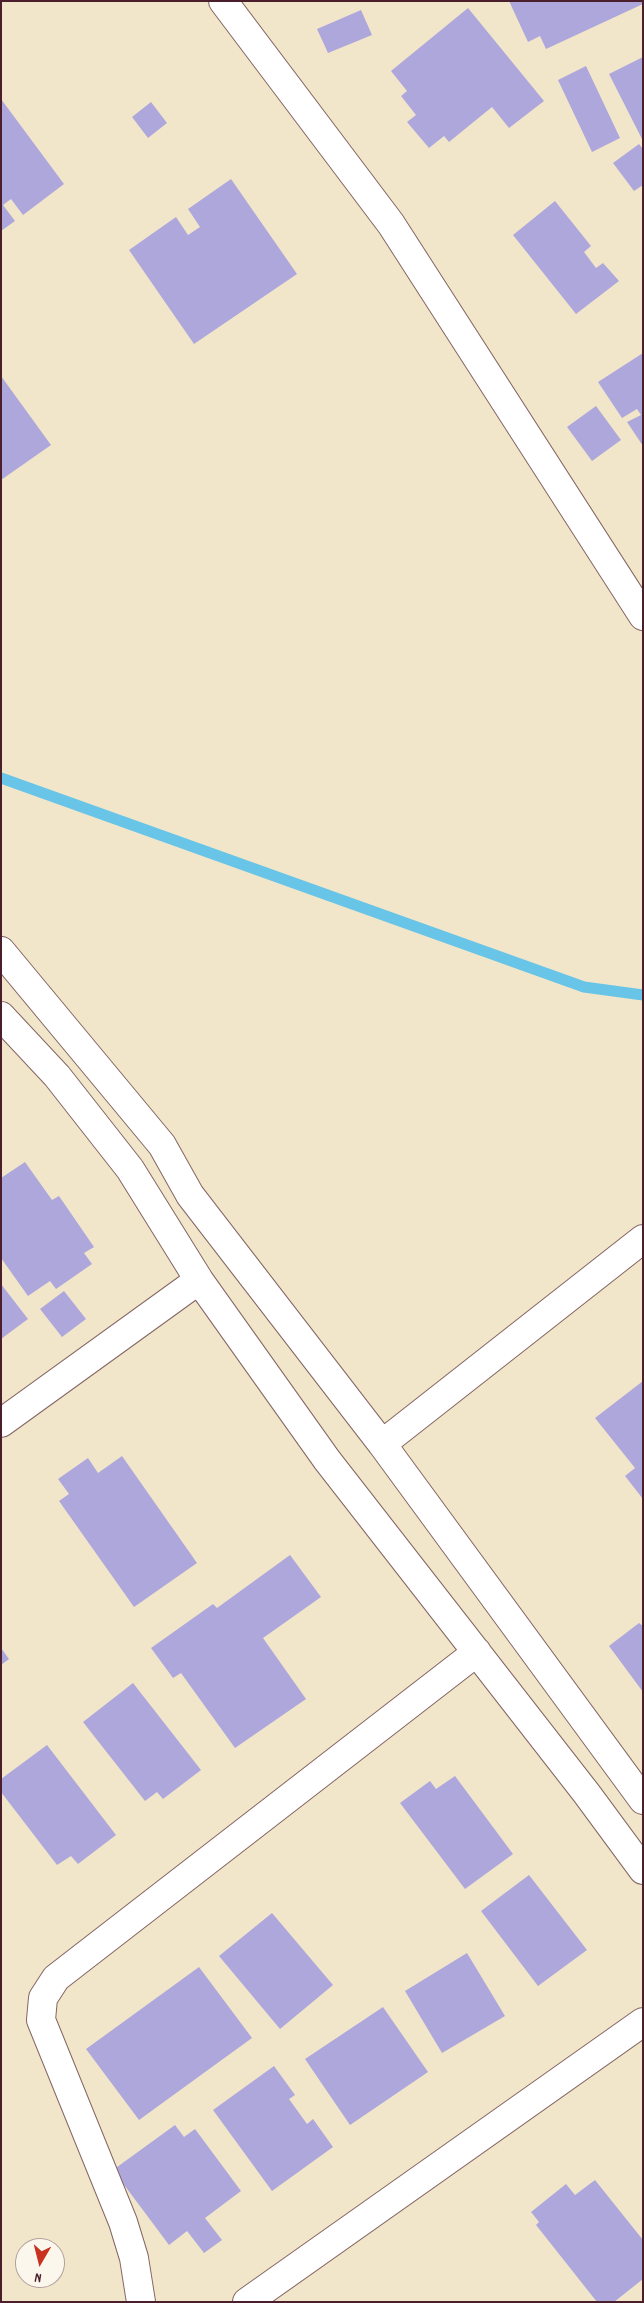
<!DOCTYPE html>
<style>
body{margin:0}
#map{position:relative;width:644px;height:2303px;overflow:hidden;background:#f1e6ca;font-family:Dekko,sans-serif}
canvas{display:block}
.frame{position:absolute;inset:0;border:2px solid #4a1f2b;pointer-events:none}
.north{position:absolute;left:15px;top:2238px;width:50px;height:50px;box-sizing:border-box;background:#fbf7ec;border:1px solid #b4a19f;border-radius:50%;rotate:188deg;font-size:14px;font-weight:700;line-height:20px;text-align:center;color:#4a1f2b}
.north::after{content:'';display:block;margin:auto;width:18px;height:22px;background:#c8321e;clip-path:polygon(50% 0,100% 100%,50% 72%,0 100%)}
</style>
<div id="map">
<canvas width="644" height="2303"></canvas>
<div class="frame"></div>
<div class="north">N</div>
</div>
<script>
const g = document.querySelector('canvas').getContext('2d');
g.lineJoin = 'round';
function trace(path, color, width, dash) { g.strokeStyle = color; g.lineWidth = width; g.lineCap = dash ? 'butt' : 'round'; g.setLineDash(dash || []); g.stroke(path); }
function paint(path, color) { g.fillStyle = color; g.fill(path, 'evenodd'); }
trace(new Path2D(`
 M1,778L584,987L643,995`), '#69c5e7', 11);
paint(new Path2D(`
 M509,1H643V4L546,49L540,36L528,42Z
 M468,8L544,101L509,128L492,107L449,142L444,136L429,148L407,122L416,115L401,96L407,91L391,71Z
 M361,10L372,35L328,53L317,29Z
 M643,57V141L609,74Z
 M586,66L620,138L592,152L558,80Z
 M1,99L64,184L23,215L11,199L3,205L15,221L1,231Z
 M151,102L167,123L148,138L132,117Z
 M639,144L643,149V185L634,191L613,163Z
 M231,179L297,274L194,344L129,250L176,217L188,235L200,227L188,209Z
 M555,201L591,246L584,252L596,268L603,263L619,281L576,314L513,235Z
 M643,353V446L627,422L641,415L637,409L622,418L598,382Z
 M1,376L51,445L1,480Z
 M596,406L621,440L592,461L567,427Z
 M25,1162L52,1200L59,1196L94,1247L84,1253L92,1264L56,1289L50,1281L28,1296L1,1258V1178Z
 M1,1284L28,1319L1,1339Z
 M64,1291L86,1319L62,1337L40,1309Z
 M643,1381V1499L625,1476L635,1468L595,1418Z
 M122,1456L197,1563L134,1607L59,1501L69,1494L58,1479L88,1458L98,1473Z
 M290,1555L321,1597L263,1638L306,1699L235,1748L181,1673L173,1678L151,1648L213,1604L217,1608Z
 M639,1623L643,1626V1692L609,1646Z
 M1,1648L9,1659L1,1665Z
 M133,1683L201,1770L163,1799L157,1792L145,1801L83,1722Z
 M47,1745L116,1835L78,1864L71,1856L57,1865L1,1792V1779Z
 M455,1776L513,1854L465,1889L400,1803L430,1781L436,1789Z
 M529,1875L587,1950L538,1986L481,1911Z
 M272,1913L333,1985L280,2029L219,1956Z
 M467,1953L505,2016L442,2053L405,1991Z
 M199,1967L252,2038L139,2120L86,2049Z
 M383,2007L428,2072L350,2125L305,2059Z
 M274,2066L295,2095L289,2099L307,2124L313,2119L333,2147L272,2191L213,2110Z
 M175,2125L184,2137L195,2129L241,2191L205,2218L222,2240L204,2253L187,2231L169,2245L113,2170Z
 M595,2180L643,2240V2279L614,2302H597L536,2225L539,2222L531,2212L566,2184L575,2195Z`), '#aea7dc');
const street = new Path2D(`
 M223,1L391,224L643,616
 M1,951L162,1145L190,1195L382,1444L643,1800
 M1,1016L57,1076L130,1169L199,1280L327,1460L587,1794L643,1870
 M1,1423L199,1280
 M382,1444L643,1239
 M141,2302L134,2258L123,2222L41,2020L43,1998L56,1978L477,1652
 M247,2302L643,2022`);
trace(street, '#846563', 30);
trace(street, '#fff', 28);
</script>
